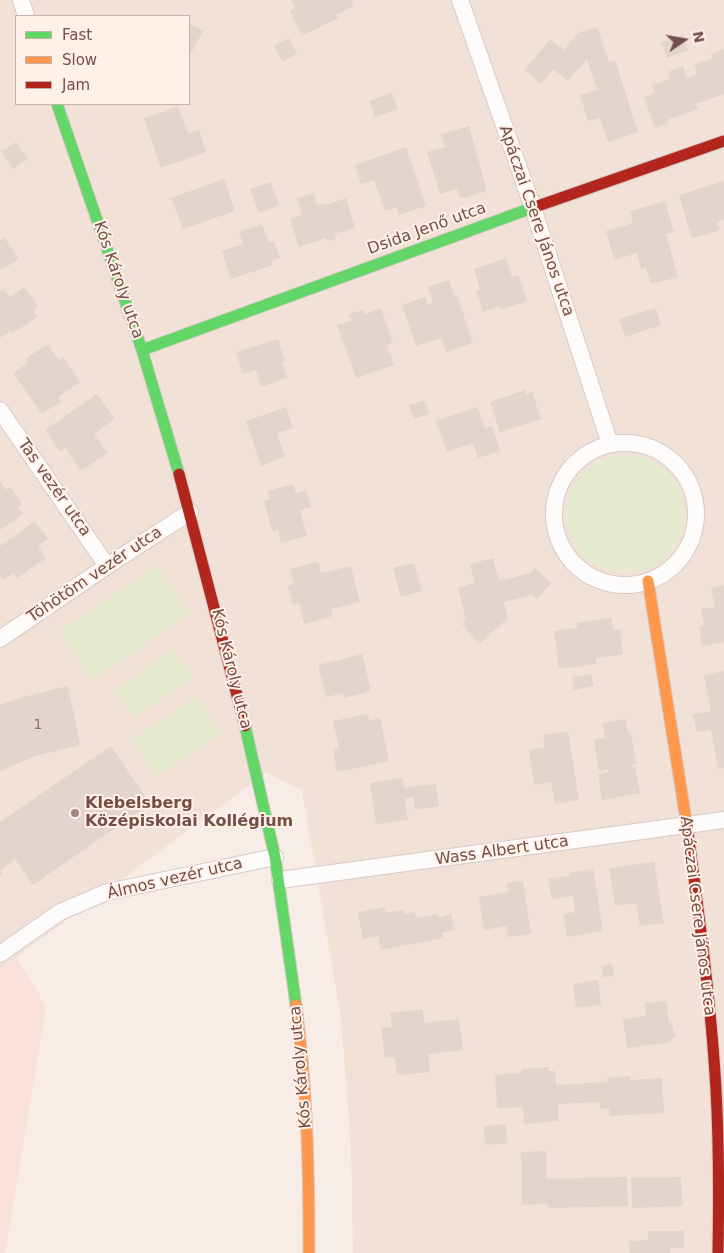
<!DOCTYPE html>
<meta charset="utf-8">
<style>
body{margin:0}
#map{position:relative;width:724px;height:1253px;overflow:hidden;background:#f7ede6;font-family:"DejaVu Sans",sans-serif}
canvas{display:block}
.legend{position:absolute;left:15px;top:15px;width:175px;height:90px;box-sizing:border-box;background:#fff1e7;border:1px solid #c7b0a7;margin:0;padding:6px 9px;list-style:none;font-size:15px;color:#744f47}
.legend li{display:flex;align-items:center;gap:10px;height:25px}
.legend b{width:25px;border:1px solid #c7b0a7}
.north{position:absolute;left:659px;top:15px;width:50px;height:50px;-webkit-text-stroke:4px #fff1e7;paint-order:stroke;rotate:78deg;font-size:14px;font-weight:700;line-height:20px;text-align:center;color:#744f47}
.north::after{content:'';display:block;margin:auto;width:18px;height:22px;background:#744f47;clip-path:polygon(50% 0,100% 100%,50% 72%,0 100%)}
</style>
<div id="map">
<canvas width="724" height="1253"></canvas>
<ul class="legend">
<li><b style="height:6px;background:#63d668"></b>Fast</li>
<li><b style="height:6px;background:#ff974d"></b>Slow</li>
<li><b style="height:6px;background:#b3261e"></b>Jam</li>
</ul>
<div class="north">N</div>
</div>
<script>
const g = document.querySelector('canvas').getContext('2d');
g.lineJoin = 'round';
function paint(path, color) { g.fillStyle = color; g.fill(path, 'evenodd'); }
function trace(path, color, width, dash) { g.strokeStyle = color; g.lineWidth = width; g.lineCap = dash ? 'butt' : 'round'; g.setLineDash(dash || []); g.stroke(path); }
function drawText(font, color, halo, rows, align = 'center') {
  g.font = font + ' "DejaVu Sans",sans-serif'; g.lineWidth = 4; g.setLineDash([]); g.textBaseline = 'middle'; g.strokeStyle = halo; g.fillStyle = color; for (const [text, x, y, turn = 0] of rows) {
    g.save(); g.translate(x, y); g.rotate((+turn || 0) * Math.PI / 180); g.textAlign = isNaN(turn) ? turn : align; if (halo) g.strokeText(text, 0, 0); g.fillText(text, 0, 0); g.restore();
  }
}
paint(new Path2D(`
 M0,0H724V1253H353L351,1146L341,1019L302,790L266,773L0,969ZM16,16H189V104H16Z`), '#f2e1d6');
paint(new Path2D(`
 M16,957L46,1006L5,1253H0V969Z`), '#fbe1dc');
paint(new Path2D(`
 M567 514a59 59 0 1 1 118 0a59 59 0 1 1-118 0Z
 M158,565L191,613L92,680L60,631Z
 M173,649L193,677L134,718L115,690Z
 M197,696L221,733L157,776L132,740Z`), '#e6ebd0');
paint(new Path2D(`
 M291,0H351L354,6L336,15L338,18L302,36L290,11L295,8Z
 M189,23L203,31L190,55L189,54Z
 M597,27L609,62L615,60L638,132L608,142L600,118L588,121L580,95L597,90L587,59L568,81L553,69L541,84L525,70L550,39L564,50L578,33Z
 M683,35L688,51L667,58L661,42Z
 M289,38L297,54L282,62L274,46Z
 M724,49V94L696,104L698,109L667,120L668,123L655,128L644,97L655,93L652,85L670,79L668,72L683,66L687,78L697,74L694,65L712,58L711,54Z
 M392,93L398,109L375,117L369,101Z
 M178,107L188,134L199,130L206,152L161,168L144,118Z
 M469,126L487,191L460,199L457,189L440,194L427,152L445,147L441,134Z
 M16,142L28,159L13,169L2,152Z
 M406,147L426,206L399,215L397,207L385,211L374,180L361,184L355,165Z
 M224,179L235,211L183,229L171,198Z
 M724,181V220L717,222L720,230L692,239L679,195Z
 M271,182L279,205L259,213L250,189Z
 M314,193L317,205L325,203L326,205L346,198L355,228L334,234L336,239L327,241L326,238L299,247L290,219L302,215L297,198Z
 M665,201L674,232L666,234L678,277L651,284L646,268L641,269L637,253L614,260L606,231L633,223L630,211Z
 M262,224L269,243L274,241L280,258L271,261L273,265L231,279L222,251L243,244L239,232Z
 M4,237L19,259L0,271V240Z
 M506,258L512,277L518,275L527,301L500,310L499,306L483,312L476,291L480,289L474,269Z
 M449,280L454,296L457,295L473,343L446,352L441,338L416,346L402,305L425,297L427,305L433,303L428,287Z
 M24,287L38,306L33,310L37,317L12,334L10,331L0,338V291L3,288L10,297Z
 M381,308L393,343L387,345L394,365L356,378L337,325L352,320L349,314L363,310L365,314Z
 M656,308L661,325L625,337L619,319Z
 M278,339L285,361L282,362L287,378L261,387L256,370L243,374L236,352Z
 M48,344L59,361L63,357L80,382L58,397L61,401L42,414L13,373L28,363L25,359Z
 M525,390L526,395L532,392L541,419L500,432L490,402Z
 M97,394L115,419L94,434L107,453L81,471L65,448L60,451L45,430Z
 M424,400L429,414L414,419L409,405Z
 M286,407L293,428L277,433L285,457L261,466L246,421Z
 M477,407L485,428L492,426L500,451L478,458L473,443L447,452L436,421Z
 M0,481L6,490L10,487L22,504L18,507L23,514L0,530Z
 M293,484L296,493L306,490L311,507L300,510L307,536L281,543L278,530L272,531L264,501L270,499L267,491Z
 M35,521L48,539L38,546L46,558L17,578L14,573L3,580L0,575V546Z
 M493,558L499,581L531,573L535,568L551,583L537,599L532,595L504,602L508,618L479,644L462,624L466,620L458,587L475,583L470,564Z
 M318,562L321,573L351,566L360,602L331,609L333,616L304,624L299,603L293,604L288,586L294,584L290,569Z
 M414,563L422,591L401,597L393,568Z
 M724,585V642L702,646L699,626L704,625L701,609L715,607L711,588Z
 M612,618L613,630L620,629L623,654L596,658V664L559,669L554,631L577,628V623Z
 M362,654L371,691L344,698L343,693L326,697L318,665Z
 M724,671V768L718,769L711,730L697,732L693,714L711,711L704,675Z
 M591,674L594,686L574,690L572,677Z
 M68,686L80,745L35,756L0,771V705L23,697Z
 M368,714L369,721L380,718L389,761L337,772L333,749L339,748L333,721Z
 M626,719L628,733H631L636,763L631,764L632,768L635,767L640,793L602,800L598,774L609,772L608,769L599,771L594,739L605,738L602,723Z
 M568,731L579,800L555,804L551,782L534,785L529,750L545,747L543,735Z
 M111,746L150,804L33,885L15,859L2,869L1,877H0V822Z
 M403,778L404,788L436,784L439,806L415,810L413,797L405,799L408,820L376,824L370,783Z
 M654,862L664,923L640,926L636,903L615,906L609,868Z
 M593,869L603,931L567,937L563,914L575,912L573,896L552,899L548,879L569,876V873Z
 M523,881L531,934L508,937L506,926L484,930L479,897L508,892L507,883Z
 M384,907L386,913L403,910L404,914L415,912L416,918L438,914V917L451,914L454,930L442,933L443,938L381,950L379,936L363,939L358,912Z
 M612,964L614,976L603,977L601,966Z
 M598,980L601,1004L576,1008L573,984Z
 M666,1001L669,1023H672L675,1037L671,1038V1042L627,1048L623,1019L646,1016L645,1003Z
 M423,1009L424,1023L459,1019L463,1050L428,1054L430,1072L397,1075L395,1057L385,1058L381,1028L392,1027L390,1013Z
 M549,1067V1071H555L556,1085L607,1082V1078L630,1076L631,1080L662,1078L664,1113L609,1116V1108L600,1109V1102L558,1104L559,1121L524,1124L523,1107L497,1108L495,1075L521,1073V1069Z
 M506,1124L507,1143L485,1145L484,1126Z
 M546,1151L547,1179L627,1177L628,1206L548,1208L547,1204L522,1205L521,1152Z
 M681,1177L682,1206L632,1208L631,1178Z
 M648,1231H684V1248H670L671,1253H630L629,1241L648,1240Z`), '#e3d4ce');
const street = new Path2D(`
 M21,0L26,16
 M460,0L533,208L610,444
 M0,410L107,566
 M554 514a71 71 0 1 1 142 0a71 71 0 1 1-142 0Z
 M0,639L107,566L190,512
 M280,880L724,820
 M0,954L60,912L107,892L275,857`);
const fast = new Path2D(`
 M57,104L142,350L179,474
 M142,350L532,208
 M245,726L275,857L296,1005`);
const slow = new Path2D(`
 M648,581L687,826
 M296,1005C307,1087 309,1170 309,1253`);
const jam = new Path2D(`
 M532,208L724,141
 M179,474L245,726
 M687,826C699,914 711,1002 716,1090C719,1144 719,1199 718,1253`);
trace(street, '#d8cac5', 18);
trace(fast, '#d7c8c3', 13);
trace(slow, '#d7c8c3', 13);
trace(jam, '#d7c8c3', 13);
trace(street, '#fefcfb', 16);
trace(fast, '#63d668', 11);
trace(slow, '#ff974d', 11);
trace(jam, '#b3261e', 11);
for (const [x, y, r, color] of [
 [75,813,5,"#a2867f"]
]) { const dot = new Path2D(); dot.arc(x, y, r, 0, 2 * Math.PI); g.fillStyle = color; g.fill(dot); trace(dot, '#fff1e7', 2); }
drawText('14px', '#92726b', null, [
 ["1",38,725]
]);
drawText('16px', '#744f47', '#fff1e7', [
 ["Apáczai Csere János utca",536,221,71],
 ["Dsida Jenő utca",427,229,-20],
 ["Kós Károly utca",118,280,71],
 ["Tas vezér utca",54,488,55],
 ["Töhötöm vezér utca",95,575,-34],
 ["Kós Károly utca",231,669,76],
 ["Wass Albert utca",502,851,-8],
 ["Álmos vezér utca",175,879,-13],
 ["Apáczai Csere János utca",697,916,83],
 ["Kós Károly utca",301,1067,-95]
]);
drawText('bold 16px', '#744f47', '#fff1e7', [
 ["Klebelsberg",85,804],
 ["Középiskolai Kollégium",85,822]
], 'left');
</script>
